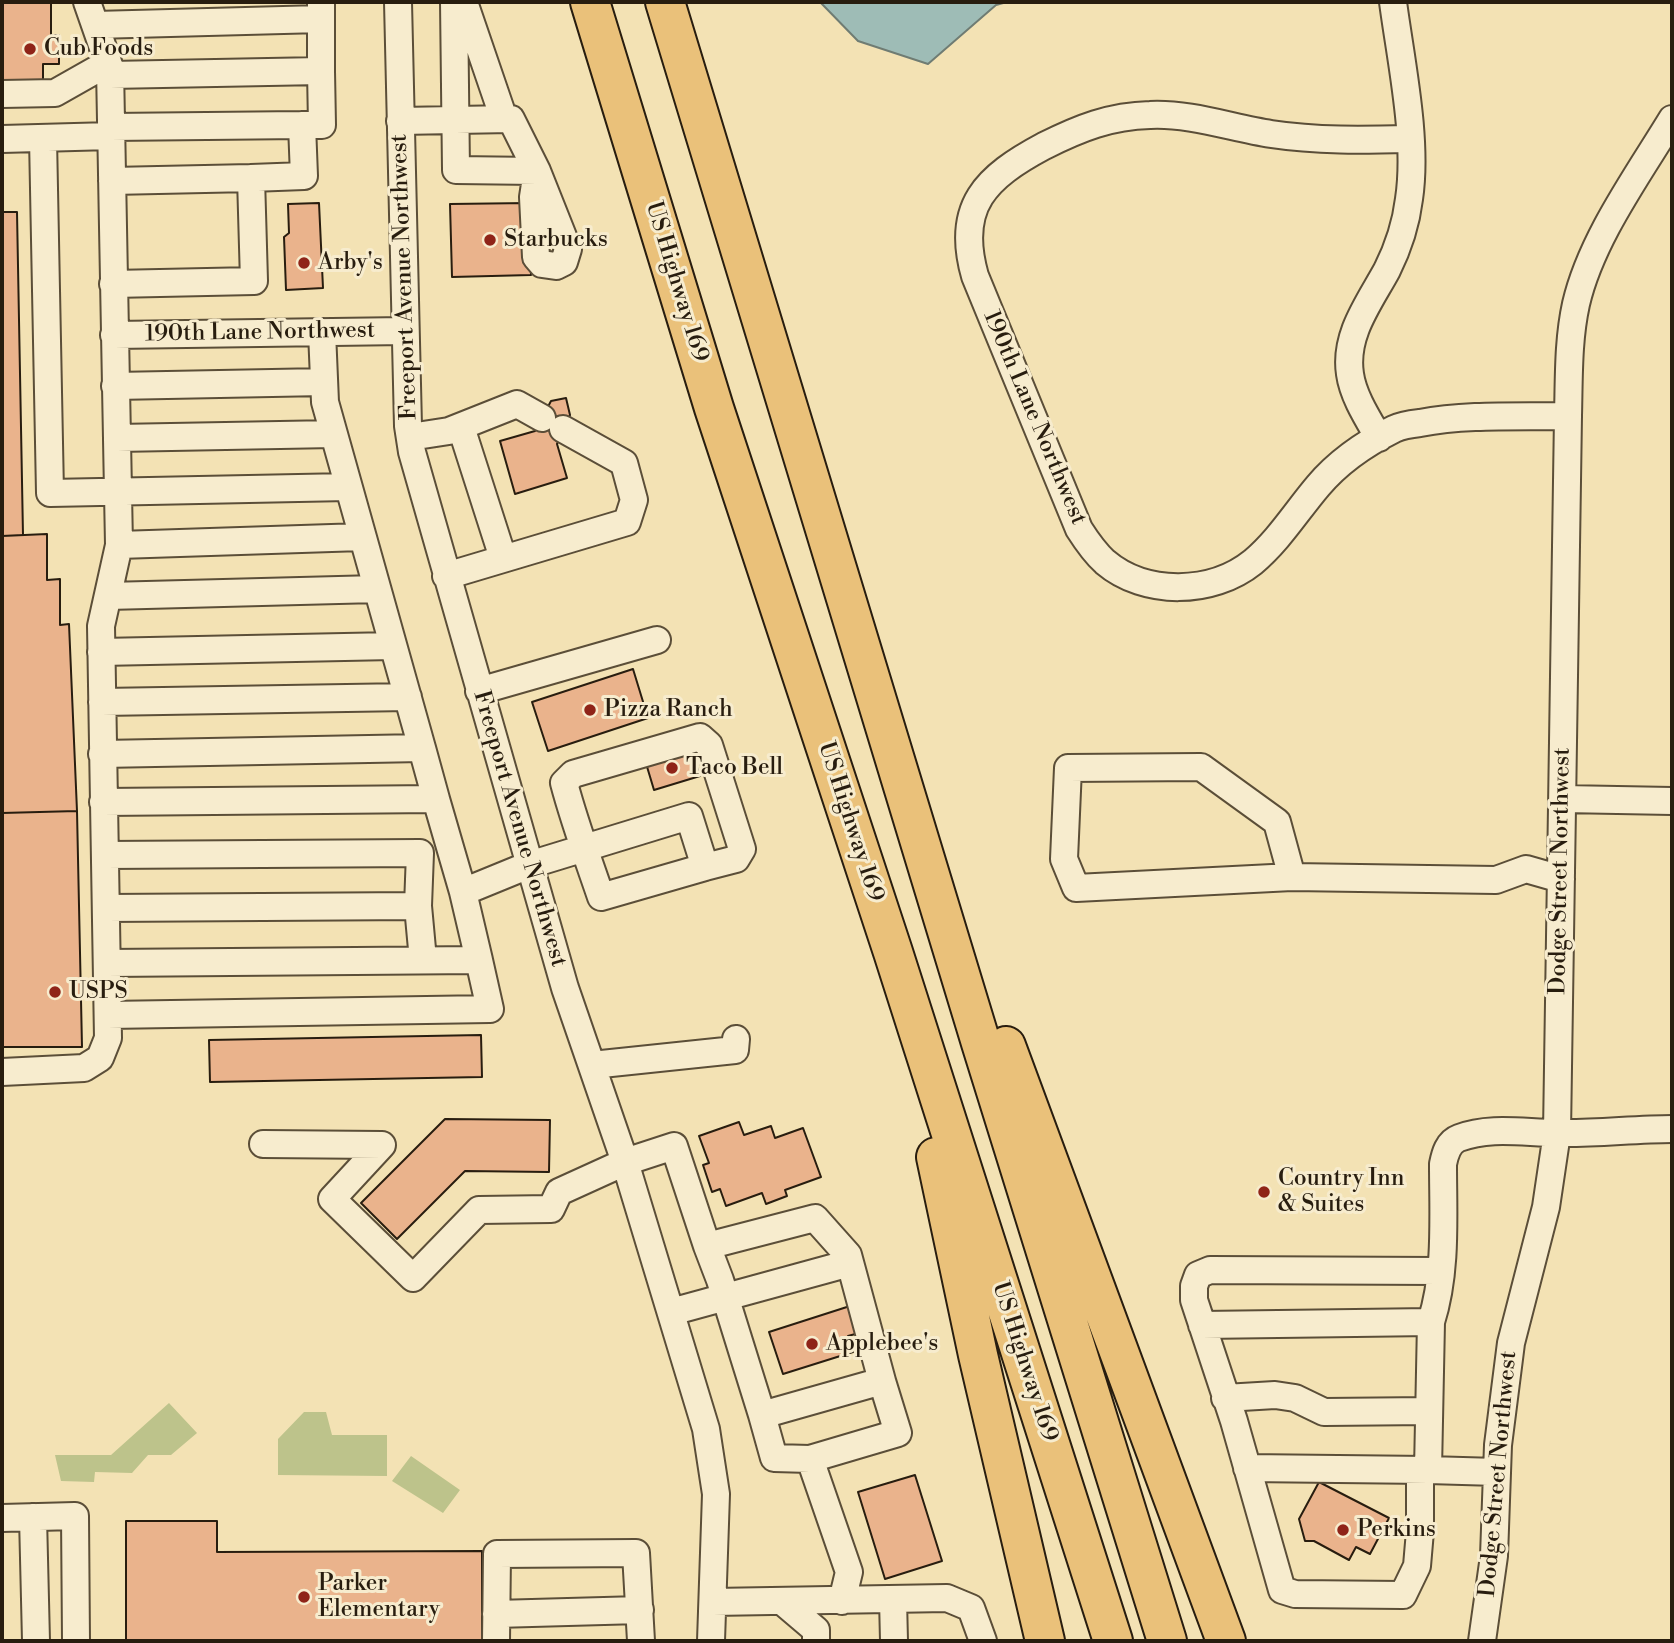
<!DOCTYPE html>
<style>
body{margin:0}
#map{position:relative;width:1674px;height:1643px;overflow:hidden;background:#f3e2b4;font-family:"Libre Bodoni",serif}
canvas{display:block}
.frame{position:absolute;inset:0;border:4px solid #281d0f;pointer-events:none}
</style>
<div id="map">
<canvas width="1674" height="1643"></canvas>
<div class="frame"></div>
</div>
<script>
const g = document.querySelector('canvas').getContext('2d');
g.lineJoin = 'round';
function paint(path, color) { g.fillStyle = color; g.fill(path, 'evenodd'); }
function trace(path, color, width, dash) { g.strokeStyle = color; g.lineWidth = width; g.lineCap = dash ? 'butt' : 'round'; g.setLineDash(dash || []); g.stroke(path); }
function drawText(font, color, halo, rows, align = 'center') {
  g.font = font + ' "Libre Bodoni",serif'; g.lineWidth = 6; g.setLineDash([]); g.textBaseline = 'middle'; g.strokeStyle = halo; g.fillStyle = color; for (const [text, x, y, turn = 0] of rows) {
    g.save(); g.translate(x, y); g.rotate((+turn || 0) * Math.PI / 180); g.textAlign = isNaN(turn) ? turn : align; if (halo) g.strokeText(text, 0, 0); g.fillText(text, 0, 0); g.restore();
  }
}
paint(new Path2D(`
 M169,1403L197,1433L171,1455H148L132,1473L95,1472L94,1482L61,1481L55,1455H111Z
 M304,1412H326L332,1435H387V1476L278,1475V1439Z
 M411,1456L460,1490L443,1513L392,1481Z`), '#bdc38b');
const water = new Path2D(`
 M820,2H1007L996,5L928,64L858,41Z`);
paint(water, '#9ebcb6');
trace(water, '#6f7c73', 2);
const building = new Path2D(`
 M2,2H51V35H59V64H43V86L2,87Z
 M319,203L323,288L286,290L284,237L289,233L288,204Z
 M529,203L531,275L452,277L450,204Z
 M2,212H17L23,535L2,536Z
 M566,398L570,415L557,444L567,478L515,494L500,441L535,431L551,401Z
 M47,534V580L60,579V625L69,624L77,811L2,813V536Z
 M633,669L648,718L548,751L532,702Z
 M690,746L700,776L654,790L645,760Z
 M77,811L82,1047H2V813Z
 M481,1035L482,1077L210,1082L209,1040Z
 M445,1119L550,1120L549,1172L465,1171L397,1239L361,1203Z
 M739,1122L744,1135L771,1126L775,1138L803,1128L821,1177L785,1190L787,1196L766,1204L762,1193L726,1206L720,1189L712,1192L703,1165L709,1163L699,1136Z
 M850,1306L859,1333L848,1336L853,1352L783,1374L769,1332Z
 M915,1475L942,1561L885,1579L858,1492Z
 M1319,1482L1389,1518L1370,1554L1356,1547L1349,1560L1314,1541H1305L1299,1519Z
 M126,1521H217V1552L482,1551V1641H126Z`);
paint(building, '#eab38c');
trace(building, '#281d0f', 2);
const minor = new Path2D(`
 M398,2L408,426L412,452L565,988L625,1162L706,1429L716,1494L711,1641
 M454,2L456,170L537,171
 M464,2L504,119
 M95,25L321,19
 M110,75L321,71V2
 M2,94L55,93L108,63
 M400,121L511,119L537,171L568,249L564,262L556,266L542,264L536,257L533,197L537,171
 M111,127L302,125
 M43,138L50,493L348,487
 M2,139L111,136
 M1409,139C1363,140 1317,141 1271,134C1232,128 1190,113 1150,115C1110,116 1080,128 1044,146C986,177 955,206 975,276L1079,529C1086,540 1094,552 1105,562C1145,596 1212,595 1253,562C1279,540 1296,512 1318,486C1339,461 1366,443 1394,429C1402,425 1411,424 1420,423C1468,414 1519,417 1568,416
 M112,181L251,178
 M113,284L254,281L251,178L304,176L302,125H322L321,71
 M322,332L325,402L422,748
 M114,335L405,331
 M115,386L324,382
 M461,427L503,558
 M410,437L449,431L517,404L542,418
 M117,438L334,434
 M1379,438C1368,419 1353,396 1350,374C1344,335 1369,303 1387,270C1398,248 1406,224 1409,199C1418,140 1401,62 1393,2
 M119,545L362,537
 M446,576L627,522L634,500L624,463L563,429
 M108,596L377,589
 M101,652L393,646
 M479,691L657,640
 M102,702L408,697
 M102,754L422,748L436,799
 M1563,799L1672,801
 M103,802L436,799L463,892
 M105,855L420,853L418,906
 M1292,877L1277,822L1201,767L1068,768L1064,859L1076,888L1292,877L1496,880L1526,869L1561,879
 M106,908L418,906L423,960
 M107,963L479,960L463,892L529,865L689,816L705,867L601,897C588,859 574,821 564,783L573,774L700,737L709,745L742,849L736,859L705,867
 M108,1015L490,1009L479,960
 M592,1065L735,1050L736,1039
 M2,1072L84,1068L100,1058L108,1038L101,626L119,545L110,68L87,2
 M263,1144L382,1145L332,1199L413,1278L479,1210L551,1209L559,1192L625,1162L674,1146L707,1246
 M671,1312L850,1263
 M1202,1325L1431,1322
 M1225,1398L1275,1395L1295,1398L1324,1412L1429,1411
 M762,1415L720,1280L707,1246L815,1218L848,1255L882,1381
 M810,1459L774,1458L762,1415L882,1381L898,1433L810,1459L849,1572L842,1601
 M1247,1468L1428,1470
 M1420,1469V1531L1417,1566L1403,1595L1295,1594L1282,1590L1234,1421L1194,1300V1286L1198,1275L1210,1270L1440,1271
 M1497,1472L1428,1470L1431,1322C1447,1272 1443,1216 1443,1164C1445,1154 1448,1142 1459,1138C1490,1126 1525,1133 1557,1133C1595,1134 1634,1129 1672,1129
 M33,1517L36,1641
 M2,1518L75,1516L76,1641
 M893,1599L894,1641
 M713,1602L947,1598L971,1608L983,1641
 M783,1602L816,1630V1641
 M496,1614L640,1610
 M496,1641L497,1554L636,1553L641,1641
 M1482,1641L1494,1556L1498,1445L1511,1343L1546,1207L1557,1133L1568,416C1569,378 1568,340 1576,304C1591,239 1638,175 1672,119`);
const highway = new Path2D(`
 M590,2L714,408L893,952L1113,1641
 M665,2L981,1043L1167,1641
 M1006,1046L1226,1641
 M936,1157L978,1355L1045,1641`);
trace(minor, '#5b4e38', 30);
trace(highway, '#281d0f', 42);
trace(minor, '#f7ecce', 26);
trace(highway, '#eac17a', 38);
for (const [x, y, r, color] of [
 [30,49,7,"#8f2418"],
 [490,240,7,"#8f2418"],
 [304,263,7,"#8f2418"],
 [590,710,7,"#8f2418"],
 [672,768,7,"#8f2418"],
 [55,992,7,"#8f2418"],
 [1264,1192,7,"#8f2418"],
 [812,1344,7,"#8f2418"],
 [1343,1530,7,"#8f2418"],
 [304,1597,7,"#8f2418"]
]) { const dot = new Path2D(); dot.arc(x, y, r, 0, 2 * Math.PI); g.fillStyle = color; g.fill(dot); trace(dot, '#f7ecce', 2.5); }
drawText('23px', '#281d0f', '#f7ecce', [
 ["Cub Foods",44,49],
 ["Starbucks",504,240],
 ["Arby's",318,263],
 ["Pizza Ranch",604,710],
 ["Taco Bell",686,768],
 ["USPS",69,992],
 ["Country Inn",1278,1179],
 ["& Suites",1278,1205],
 ["Applebee's",826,1344],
 ["Perkins",1357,1530],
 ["Parker",318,1584],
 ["Elementary",318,1610]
], 'left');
drawText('23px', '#281d0f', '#f7ecce', [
 ["Freeport Avenue Northwest",405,277,-92],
 ["US Highway 169",676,282,73],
 ["190th Lane Northwest",260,333,-1],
 ["190th Lane Northwest",1034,418,67],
 ["US Highway 169",850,822,72],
 ["Freeport Avenue Northwest",519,829,74],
 ["Dodge Street Northwest",1561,871,-89],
 ["US Highway 169",1024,1362,72],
 ["Dodge Street Northwest",1499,1474,-85]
]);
</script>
